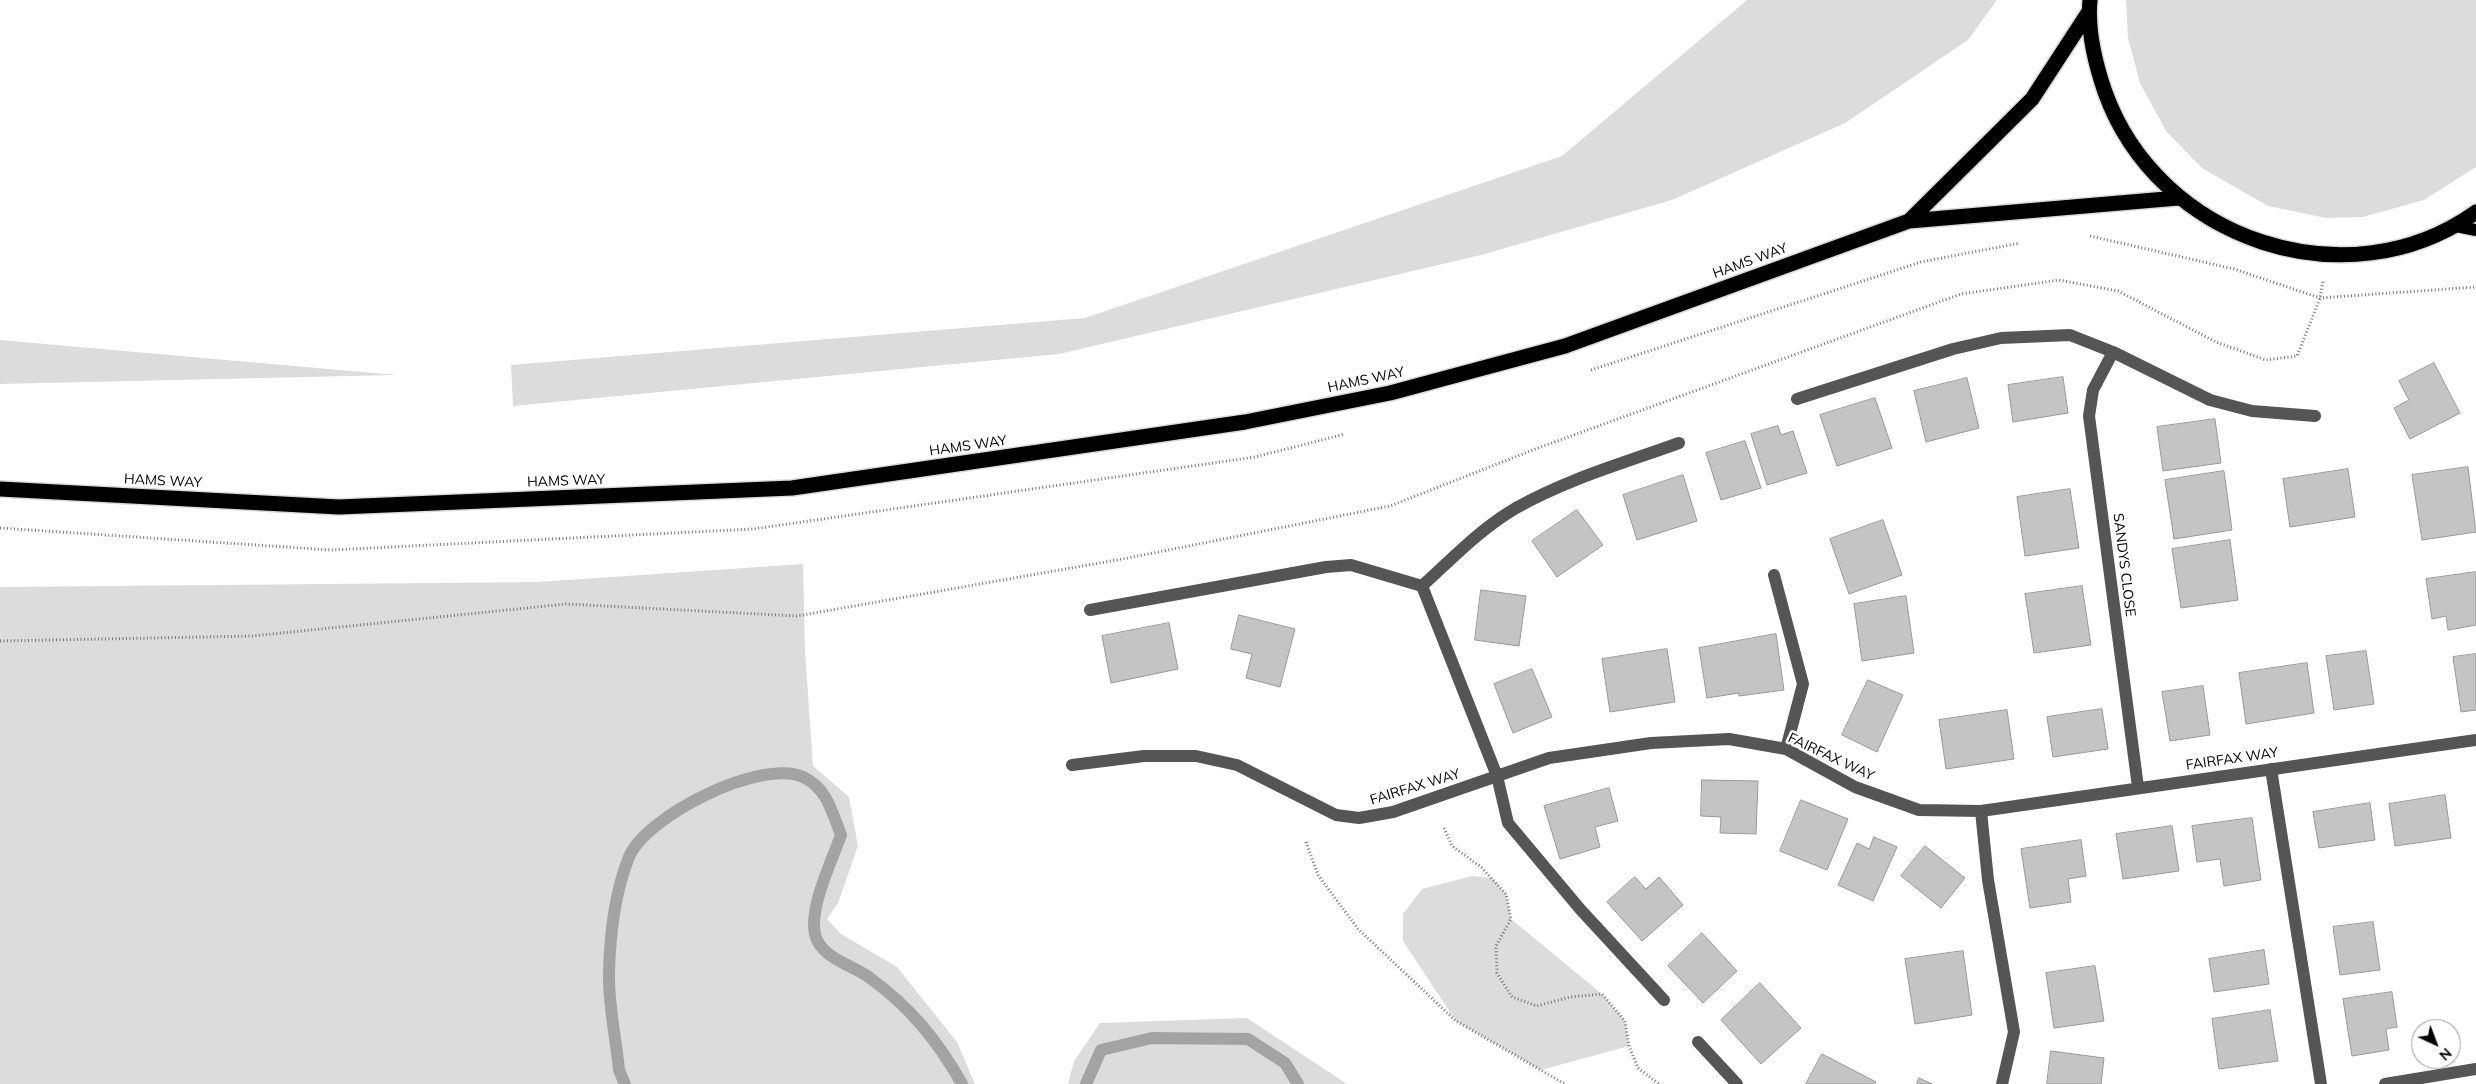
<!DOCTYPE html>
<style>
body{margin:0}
#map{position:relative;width:2476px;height:1084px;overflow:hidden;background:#fff;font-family:Mulish,sans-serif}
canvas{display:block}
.north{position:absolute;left:2411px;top:1019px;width:50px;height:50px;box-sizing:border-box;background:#fff;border:1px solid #999;border-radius:50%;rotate:137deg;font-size:14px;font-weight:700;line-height:20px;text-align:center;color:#000}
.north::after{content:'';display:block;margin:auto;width:18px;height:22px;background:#000;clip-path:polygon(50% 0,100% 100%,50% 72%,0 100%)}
</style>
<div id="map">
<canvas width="2476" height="1084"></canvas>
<div class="north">N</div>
</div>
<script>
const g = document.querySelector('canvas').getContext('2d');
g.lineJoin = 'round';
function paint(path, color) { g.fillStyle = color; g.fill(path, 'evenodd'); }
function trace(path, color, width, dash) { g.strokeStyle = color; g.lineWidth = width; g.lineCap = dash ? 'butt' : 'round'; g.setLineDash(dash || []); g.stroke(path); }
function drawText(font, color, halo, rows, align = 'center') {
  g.font = font + ' Mulish,sans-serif'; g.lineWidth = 5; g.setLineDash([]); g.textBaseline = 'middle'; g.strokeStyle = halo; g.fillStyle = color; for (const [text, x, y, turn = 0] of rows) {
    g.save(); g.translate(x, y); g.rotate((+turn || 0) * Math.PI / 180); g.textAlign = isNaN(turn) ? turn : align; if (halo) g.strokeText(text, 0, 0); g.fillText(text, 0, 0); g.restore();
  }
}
paint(new Path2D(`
 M1747,0H1997L1968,40L1845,123L1672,200L1481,255L1059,354L513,406L511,365L1085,318L1562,156Z
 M2126,0H2476V167L2424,200L2363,217L2326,218L2268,206L2202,168L2166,131L2140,83L2128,38Z
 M0,340L396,375L0,384Z
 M803,564L805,650L813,766L849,797L858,846L838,903L827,919L841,934L897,967L957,1042L975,1084H0V587L538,582Z
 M1472,876L1492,878L1506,894L1511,919L1602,994L1625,1021L1629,1046L1541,1070L1456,1021L1403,941V914L1422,889Z
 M1247,1018L1347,1084H1068L1074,1061L1100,1023Z`), '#dcdcdc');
trace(new Path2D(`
 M625,1084L619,1070C616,1038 608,1004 609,972C610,934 615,892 629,857C646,816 761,758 803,777C827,788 832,812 841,835C832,861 809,907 815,934C820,958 853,965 870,978C910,1007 938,1041 962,1084
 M1086,1084L1101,1050L1152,1038L1248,1039L1285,1063L1298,1084`), '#a3a3a3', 12);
const building = new Path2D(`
 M2434,363L2460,413L2410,439L2394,408L2409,400L2399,381Z
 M2063,377L2068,413L2013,422L2008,385Z
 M1967,378L1979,428L1926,442L1914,391Z
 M1875,398L1892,448L1837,466L1820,415Z
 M2215,419L2221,463L2163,471L2157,427Z
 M1778,426L1781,435L1793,431L1807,473L1767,485L1751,434Z
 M1745,441L1761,488L1721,500L1706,453Z
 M2468,467L2476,532L2422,540L2412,475Z
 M2348,469L2355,517L2290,527L2283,479Z
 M2224,471L2232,530L2174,539L2165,480Z
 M1683,475L1697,521L1637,540L1623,495Z
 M2070,489L2079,548L2025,556L2017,497Z
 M1577,510L1603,545L1557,577L1532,541Z
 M1883,520L1902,575L1849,594L1830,539Z
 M2230,540L2238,600L2181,608L2172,549Z
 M2476,572V625L2448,630L2446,616L2432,619L2426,579Z
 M2082,586L2091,645L2034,653L2025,594Z
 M1481,590L1526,596L1519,646L1475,640Z
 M1906,596L1914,653L1862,661L1854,604Z
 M1239,615L1295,629L1280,687L1246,678L1252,654L1231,649Z
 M1169,623L1178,669L1111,683L1102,636Z
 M1776,634L1784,690L1739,696V693L1707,698L1699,648Z
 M1667,649L1675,702L1610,712L1602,659Z
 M2366,651L2374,704L2334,710L2326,656Z
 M2476,654V710L2461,712L2453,657Z
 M2307,663L2314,713L2246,724L2239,673Z
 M1532,669L1552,717L1513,733L1494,684Z
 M1868,680L1903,695L1877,752L1842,735Z
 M2203,686L2210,735L2170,741L2162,692Z
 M2102,709L2108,749L2053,757L2047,717Z
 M2007,710L2014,759L1946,769L1939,720Z
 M1702,780L1758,781L1756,834L1720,833L1721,817L1701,816Z
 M1609,788L1618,821L1595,827L1600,847L1560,859L1544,806Z
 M2445,795L2451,838L2395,846L2389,804Z
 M1801,800L1848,819L1827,870L1780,851Z
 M2370,803L2375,840L2319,848L2313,812Z
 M2252,818L2261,880L2224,886L2220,859L2197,862L2192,826Z
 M2172,826L2179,871L2123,879L2116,834Z
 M1874,837L1897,847L1873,901L1838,885L1857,843L1869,849Z
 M2081,840L2086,876L2068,879L2071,902L2030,908L2021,849Z
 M1925,846L1965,878L1941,908L1901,876Z
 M1635,877L1646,889L1659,877L1683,905L1642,941L1607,902Z
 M2373,922L2380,970L2340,975L2333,927Z
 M1702,933L1737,971L1703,1003L1668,966Z
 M2264,950L2269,984L2214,992L2209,959Z
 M1963,951L1972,1015L1915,1024L1905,959Z
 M2095,966L2104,1021L2054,1028L2046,973Z
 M1760,983L1801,1028L1761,1064L1721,1020Z
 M2392,992L2397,1027L2386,1029L2389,1050L2352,1056L2343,999Z
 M2270,1010L2278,1061L2219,1069L2212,1019Z
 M2051,1051L2104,1058L2101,1084H2047Z
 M1822,1054L1876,1082L1874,1084H1806Z
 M1919,1078L1932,1084H1917Z`);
paint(building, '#c4c4c4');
trace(building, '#999', 1);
const major = new Path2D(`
 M2456,226L2476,230`);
const highway = new Path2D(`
 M2090,0C2087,31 2095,63 2105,92C2158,240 2347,304 2476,212
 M1909,221L2032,99L2088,13
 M0,489L339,507L792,488L1245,422L1390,393L1565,346L1909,221L2178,198`);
trace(major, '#dbdbdb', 15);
trace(highway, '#dbdbdb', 18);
trace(new Path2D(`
 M2090,236L2234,269L2320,298L2476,287
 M1591,370L1921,262L2020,243
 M0,528L331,550L753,529L1255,457L1345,434
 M0,641L252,636L566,604L797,616L1128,558L1390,506L1538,448L1961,294L2059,280L2118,291L2216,342L2266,360L2297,356L2320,298L2323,281
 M1444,828L1452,846L1481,867L1506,894L1511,919L1496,946L1497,973L1512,997L1537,1006L1570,997L1602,994L1625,1021L1629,1046L1638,1068L1659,1084
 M1306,842L1318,875L1358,929L1456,1021L1565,1084`), '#777', 3, [1, 2.5]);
trace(new Path2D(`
 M2113,352L2093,390L2089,416L2138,787
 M1797,399L1953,349L2001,338L2070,335L2113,352L2210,400L2252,411L2315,416
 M1774,575L1803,684L1786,749
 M1422,586L1497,776L1508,823L1580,909L1664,1000
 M1422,586C1452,559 1480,529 1516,508C1567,479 1624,463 1679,443
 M1090,610L1326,567L1351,565L1422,586
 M1072,765L1144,756H1196L1237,765L1336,815L1359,818L1393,812L1549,758L1651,743L1729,739L1786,749L1855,787L1919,810L1981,811L2476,740
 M2271,769L2321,1084
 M1981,811L1988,880L2014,1032L2002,1084
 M1698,1042L1737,1084
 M2385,1084L2476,1069`), '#555', 12);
trace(major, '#000', 12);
trace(highway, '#000', 15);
drawText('14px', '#000', '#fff', [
 ["HAMS WAY",1750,261,-20],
 ["HAMS WAY",1366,380,-12],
 ["HAMS WAY",968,446,-8],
 ["HAMS WAY",163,481,3],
 ["HAMS WAY",566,481,-2],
 ["SANDYS CLOSE",2124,565,83],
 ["FAIRFAX WAY",1831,757,25],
 ["FAIRFAX WAY",2232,759,-8],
 ["FAIRFAX WAY",1415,787,-17]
]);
</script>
